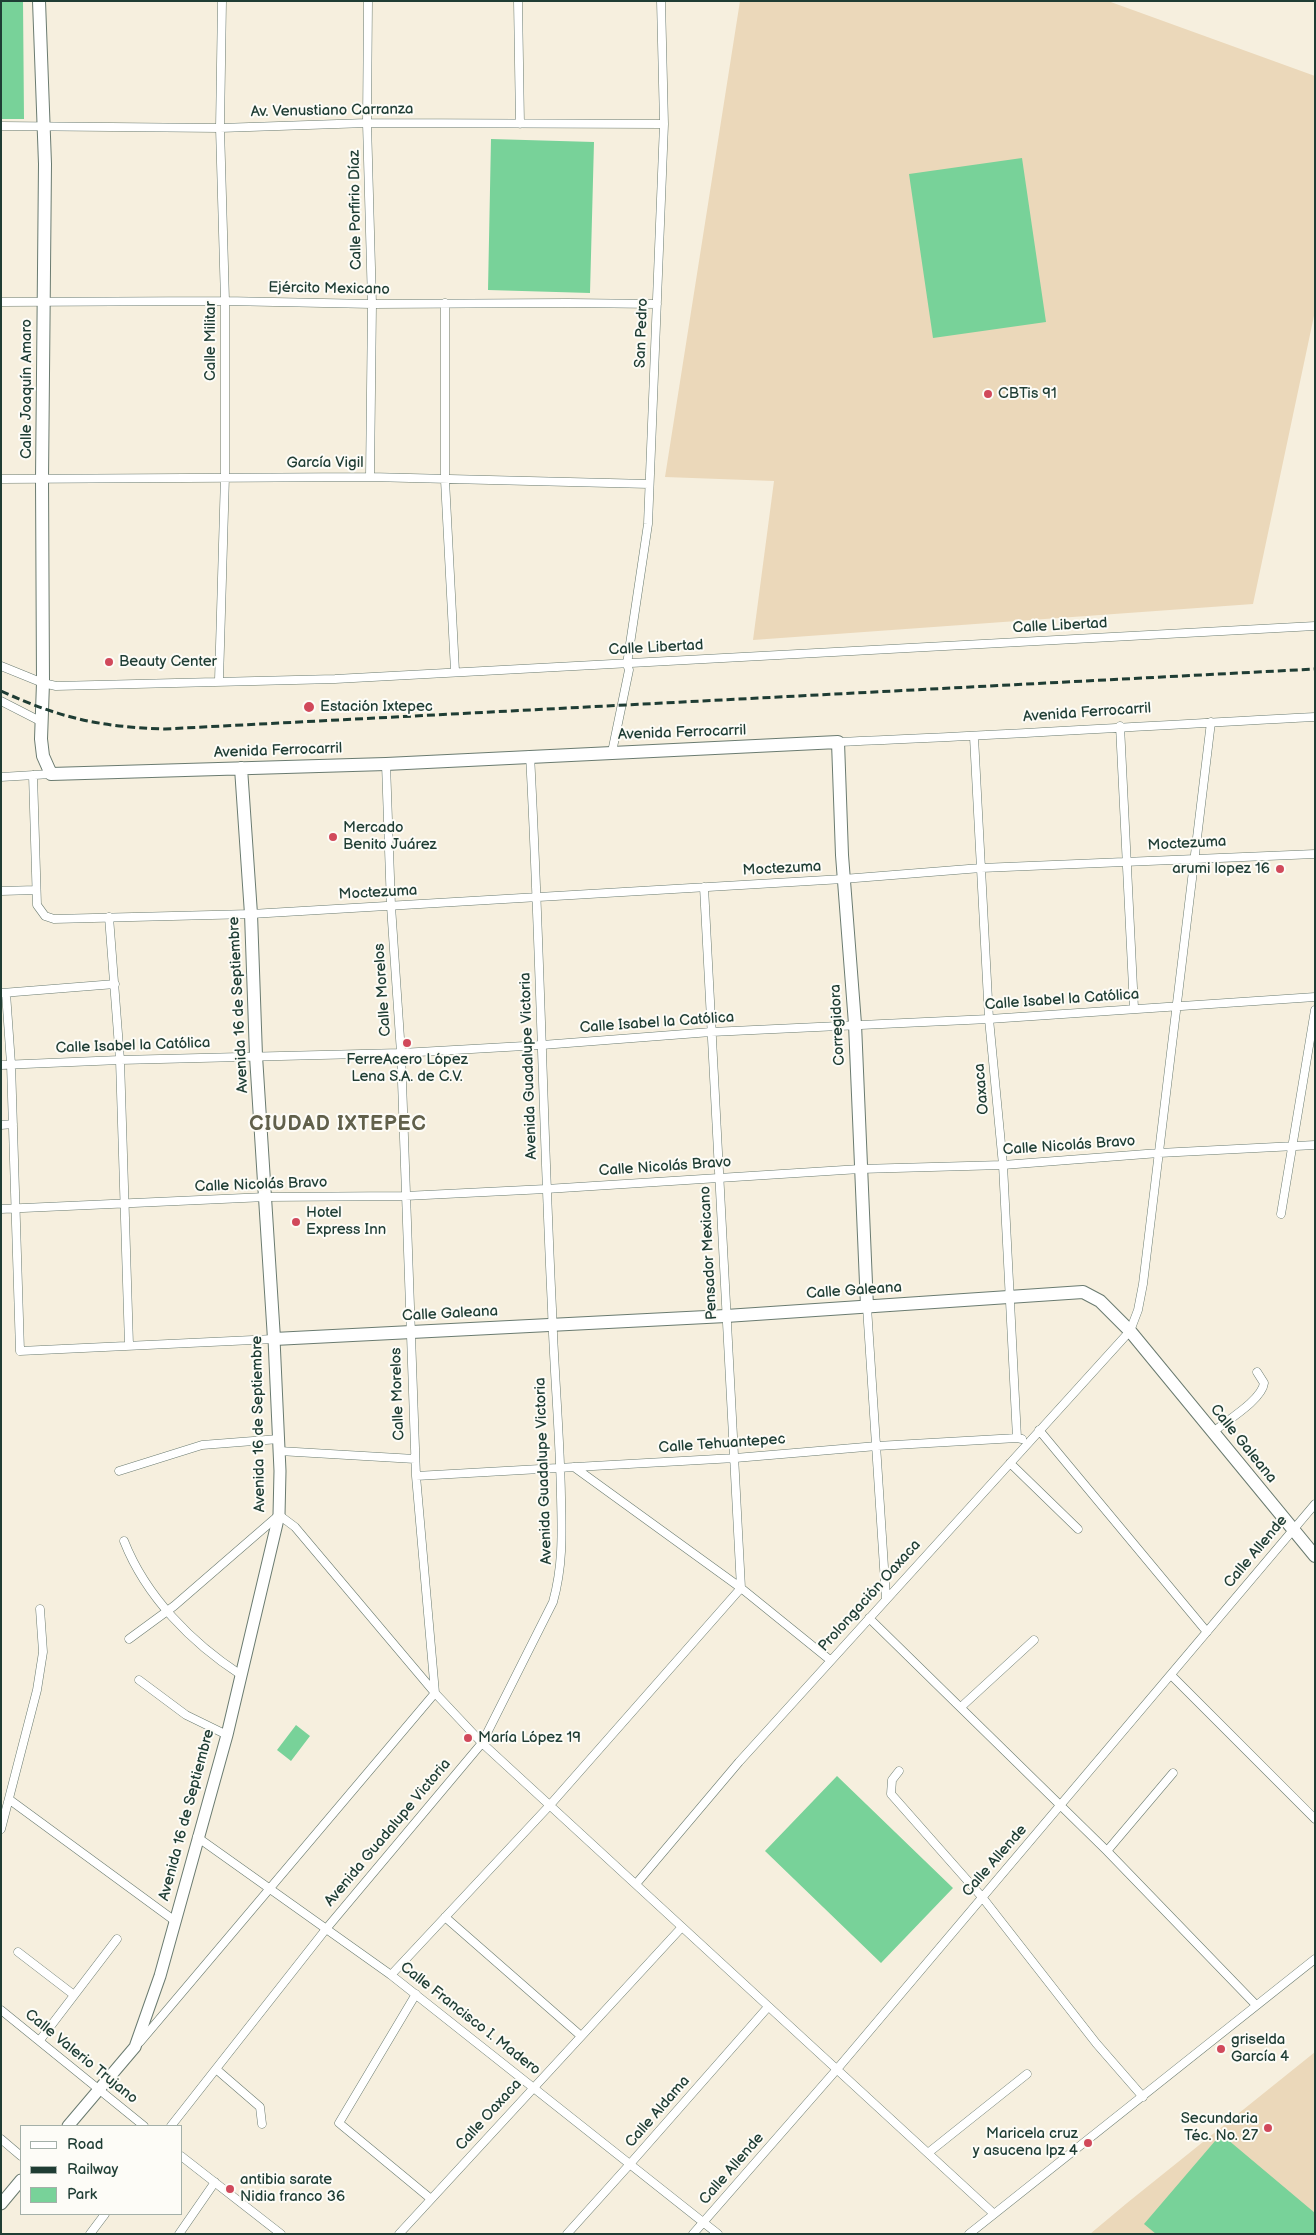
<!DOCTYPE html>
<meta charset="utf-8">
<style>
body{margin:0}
#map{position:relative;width:1316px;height:2235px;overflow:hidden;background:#f6efde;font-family:"Balsamiq Sans",sans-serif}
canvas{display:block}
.frame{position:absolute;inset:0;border:2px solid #1f3d34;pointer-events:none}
.legend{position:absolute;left:20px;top:2125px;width:162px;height:90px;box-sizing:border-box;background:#fdfcf7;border:1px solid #a4b0a9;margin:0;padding:6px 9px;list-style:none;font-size:15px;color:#1f3d34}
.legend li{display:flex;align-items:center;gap:10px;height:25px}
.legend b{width:25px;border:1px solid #a4b0a9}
</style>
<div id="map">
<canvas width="1316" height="2235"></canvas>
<div class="frame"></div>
<ul class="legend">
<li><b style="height:6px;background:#fff"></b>Road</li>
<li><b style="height:6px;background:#1f3d34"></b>Railway</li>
<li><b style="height:14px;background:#78d299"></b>Park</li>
</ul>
</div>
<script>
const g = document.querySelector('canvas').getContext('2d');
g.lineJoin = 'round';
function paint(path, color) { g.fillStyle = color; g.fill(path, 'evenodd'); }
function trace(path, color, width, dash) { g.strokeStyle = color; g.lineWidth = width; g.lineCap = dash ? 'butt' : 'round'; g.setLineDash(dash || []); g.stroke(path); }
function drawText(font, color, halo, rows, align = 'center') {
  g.font = font + ' "Balsamiq Sans",sans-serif'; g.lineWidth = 4; g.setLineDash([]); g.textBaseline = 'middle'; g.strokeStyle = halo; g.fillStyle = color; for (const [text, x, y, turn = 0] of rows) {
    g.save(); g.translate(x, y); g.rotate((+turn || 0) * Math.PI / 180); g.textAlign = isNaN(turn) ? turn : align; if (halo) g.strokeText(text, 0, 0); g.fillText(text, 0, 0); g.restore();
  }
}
paint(new Path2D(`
 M740,1H1108L1315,76V311L1253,604L753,640L774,481L665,477Z
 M1315,2052V2234H1090L1127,2203Z`), '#ebd8ba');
paint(new Path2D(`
 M1,1H23L24,119H1Z
 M491,139L594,142L590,293L488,290Z
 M1022,158L1046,322L933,338L909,174Z
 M296,1725L310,1736L291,1761L277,1750Z
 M837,1776L953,1888L881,1963L765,1851Z
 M1221,2134L1315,2213V2234H1156L1144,2224Z`), '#78d299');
const street = new Path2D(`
 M368,1L367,123L372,304L370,477
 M518,1L520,124
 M1,126L220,128L367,123L664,124
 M1,302L225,301L372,304L568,303L657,304
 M445,303V480L455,671
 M1,479L370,477L649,484
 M1,666L43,683L56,686L335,679L1315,626
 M219,680L225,476V301L220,128L222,1
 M1,701L42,722
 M1120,726L1134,1008
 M974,737L989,1019L1003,1165L1017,1438
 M838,742C997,736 1156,725 1315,717
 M612,752L629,670L627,664L648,524L664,124L661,1
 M33,775L37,905L45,916L54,919L251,914L843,879L981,868L1315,854
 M1,777L51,774
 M1,891L36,890
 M109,917L120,1060L129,1345
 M2,993L115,984
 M6,993L11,1064L20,1351L274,1339
 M1,1065L120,1060L401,1053L542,1045L711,1032L989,1019L1315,997
 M1,1125L13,1124
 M1,1209L266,1197L405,1196L546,1189L860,1169L1003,1165L1159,1153L1315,1145
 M1281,1214L1315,1010
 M867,1307L886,1598
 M1039,1430L1207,1632
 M1213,1432C1226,1421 1262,1400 1264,1383L1257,1372
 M279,1451L415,1459
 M1010,1463L1078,1529
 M574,1467L741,1588L830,1660
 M119,1471L202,1445L279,1439
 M416,1476L735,1458L877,1446L1017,1438L1022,1439
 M124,1541C146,1597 192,1643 241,1675
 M869,1618L1107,1851L1256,2005
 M129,1639L174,1606L279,1515L295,1527L435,1693L482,1743L993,2213
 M1171,1675L1315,1819
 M139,1680L186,1715L227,1735
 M961,1707L1034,1640
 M899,1771L892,1780L891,1794L982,1897L1096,2043L1143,2097
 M10,1800L175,1921
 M1,1829L37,1690L43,1652L40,1609
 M197,1837L391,1975L718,2234
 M1107,1851L1173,1773
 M636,1884L739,1762L1130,1331L1138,1310L1143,1284L1211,722
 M445,1917L581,2036
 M18,1952L74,1995
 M391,1975L550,1805L741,1588L704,887
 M416,1994L339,2123L431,2199
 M1,2010L144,2126
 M40,2040L117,1939
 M140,2042L435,1693L416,1476L401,1053L391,906L386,764
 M216,2069L260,2107L262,2124
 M171,2126L326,1929L482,1743L553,1602C563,1566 562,1534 561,1497C560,1434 554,1372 552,1309C543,1125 540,940 530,755
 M1,2139L21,2156
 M928,2153L1027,2074
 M181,2156L281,2234
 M90,2234L105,2214
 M179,2234L215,2182
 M399,2234L682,1927
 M567,2234L630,2164L768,2007
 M693,2234L838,2068L1315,1504
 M969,2234L1315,1959`);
const secondary = new Path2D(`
 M68,2126L135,2047L160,1976L227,1735L279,1515L280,1471L274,1339
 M1,2204L21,2180`);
const primary = new Path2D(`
 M39,1L45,164L42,479L43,683L41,739L43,756L51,774L386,764L838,742L842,855L855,1024L867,1307
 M241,768L251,914L256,1056L274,1339L726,1316L1083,1292L1100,1301L1130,1331L1315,1556`);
trace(street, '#6a7b70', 9);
trace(secondary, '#6a7b70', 13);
trace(primary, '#6a7b70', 14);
trace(street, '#fff', 8);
trace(secondary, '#fff', 11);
trace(primary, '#fff', 12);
trace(new Path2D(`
 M1,691C60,718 100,727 165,729L1315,669`), '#1f3d34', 3, [8, 4]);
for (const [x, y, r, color] of [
 [988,394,5,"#d1495b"],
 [109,662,5,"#d1495b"],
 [309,707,6,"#d1495b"],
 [333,837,5,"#d1495b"],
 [1280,869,5,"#d1495b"],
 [407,1043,5,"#d1495b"],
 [296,1222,5,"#d1495b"],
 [468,1738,5,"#d1495b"],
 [1221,2049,5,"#d1495b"],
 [1268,2128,5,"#d1495b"],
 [1088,2143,5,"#d1495b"],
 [230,2189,5,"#d1495b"]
]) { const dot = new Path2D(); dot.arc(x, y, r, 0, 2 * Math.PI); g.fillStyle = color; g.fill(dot); trace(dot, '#fdfcf7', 2); }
drawText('15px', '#1f3d34', '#fdfcf7', [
 ["Av. Venustiano Carranza",332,111,-1],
 ["Calle Porfirio Díaz",356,210,-91],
 ["Ejército Mexicano",329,289,1],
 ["San Pedro",642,333,-88],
 ["Calle Militar",211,341,-90],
 ["Calle Joaquín Amaro",27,389,-90],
 ["García Vigil",325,463],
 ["Calle Libertad",1060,626,-3],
 ["Calle Libertad",656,648,-3],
 ["Avenida Ferrocarril",1087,713,-4],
 ["Avenida Ferrocarril",682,733,-2],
 ["Avenida Ferrocarril",278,751,-2],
 ["Moctezuma",1187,844,-3],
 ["Moctezuma",782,869,-3],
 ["Moctezuma",378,893,-3],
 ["Calle Morelos",383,990,-94],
 ["Calle Isabel la Católica",1062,1000,-4],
 ["Avenida 16 de Septiembre",239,1005,-93],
 ["Calle Isabel la Católica",657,1023,-4],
 ["Corregidora",838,1025,-93],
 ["Calle Isabel la Católica",133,1046,-2],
 ["Avenida Guadalupe Victoria",529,1066,-92],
 ["Oaxaca",982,1089,-95],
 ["Calle Nicolás Bravo",1069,1146,-4],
 ["Calle Nicolás Bravo",665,1167,-4],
 ["Calle Nicolás Bravo",261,1185,-2],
 ["Pensador Mexicano",709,1253,-93],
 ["Calle Galeana",854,1291,-4],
 ["Calle Galeana",450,1314,-3],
 ["Calle Morelos",398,1394,-92],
 ["Avenida 16 de Septiembre",259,1424,-91],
 ["Calle Tehuantepec",722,1444,-4],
 ["Calle Galeana",1243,1444,51],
 ["Avenida Guadalupe Victoria",544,1471,-92],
 ["Calle Allende",1256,1552,-50],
 ["Prolongación Oaxaca",870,1596,-48],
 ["Avenida 16 de Septiembre",187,1815,-75],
 ["Avenida Guadalupe Victoria",388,1833,-50],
 ["Calle Allende",995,1861,-49],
 ["Calle Francisco I. Madero",470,2019,38],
 ["Calle Valerio Trujano",81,2057,39],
 ["Calle Aldama",658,2112,-49],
 ["Calle Oaxaca",489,2115,-48],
 ["Calle Allende",732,2169,-49]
]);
drawText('15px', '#1f3d34', '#fdfcf7', [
 ["CBTis 91",998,394],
 ["Beauty Center",119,662],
 ["Estación Ixtepec",320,707],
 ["Mercado",343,828],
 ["Benito Juárez",343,845],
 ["arumi lopez 16",1270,869,"right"],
 ["FerreAcero López",407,1060,"center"],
 ["Lena S.A. de C.V.",407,1077,"center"],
 ["Hotel",306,1213],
 ["Express Inn",306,1230],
 ["María López 19",478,1738],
 ["griselda",1231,2040],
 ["García 4",1231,2057],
 ["Secundaria",1258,2119,"right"],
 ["Téc. No. 27",1258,2136,"right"],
 ["Maricela cruz",1078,2134,"right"],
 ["y asucena lpz 4",1078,2151,"right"],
 ["antibia sarate",240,2180],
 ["Nidia franco 36",240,2197]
], 'left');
g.letterSpacing = '1px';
drawText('bold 20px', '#61604b', '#fdfcf7', [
 ["CIUDAD IXTEPEC",338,1125]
]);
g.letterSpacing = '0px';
</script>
